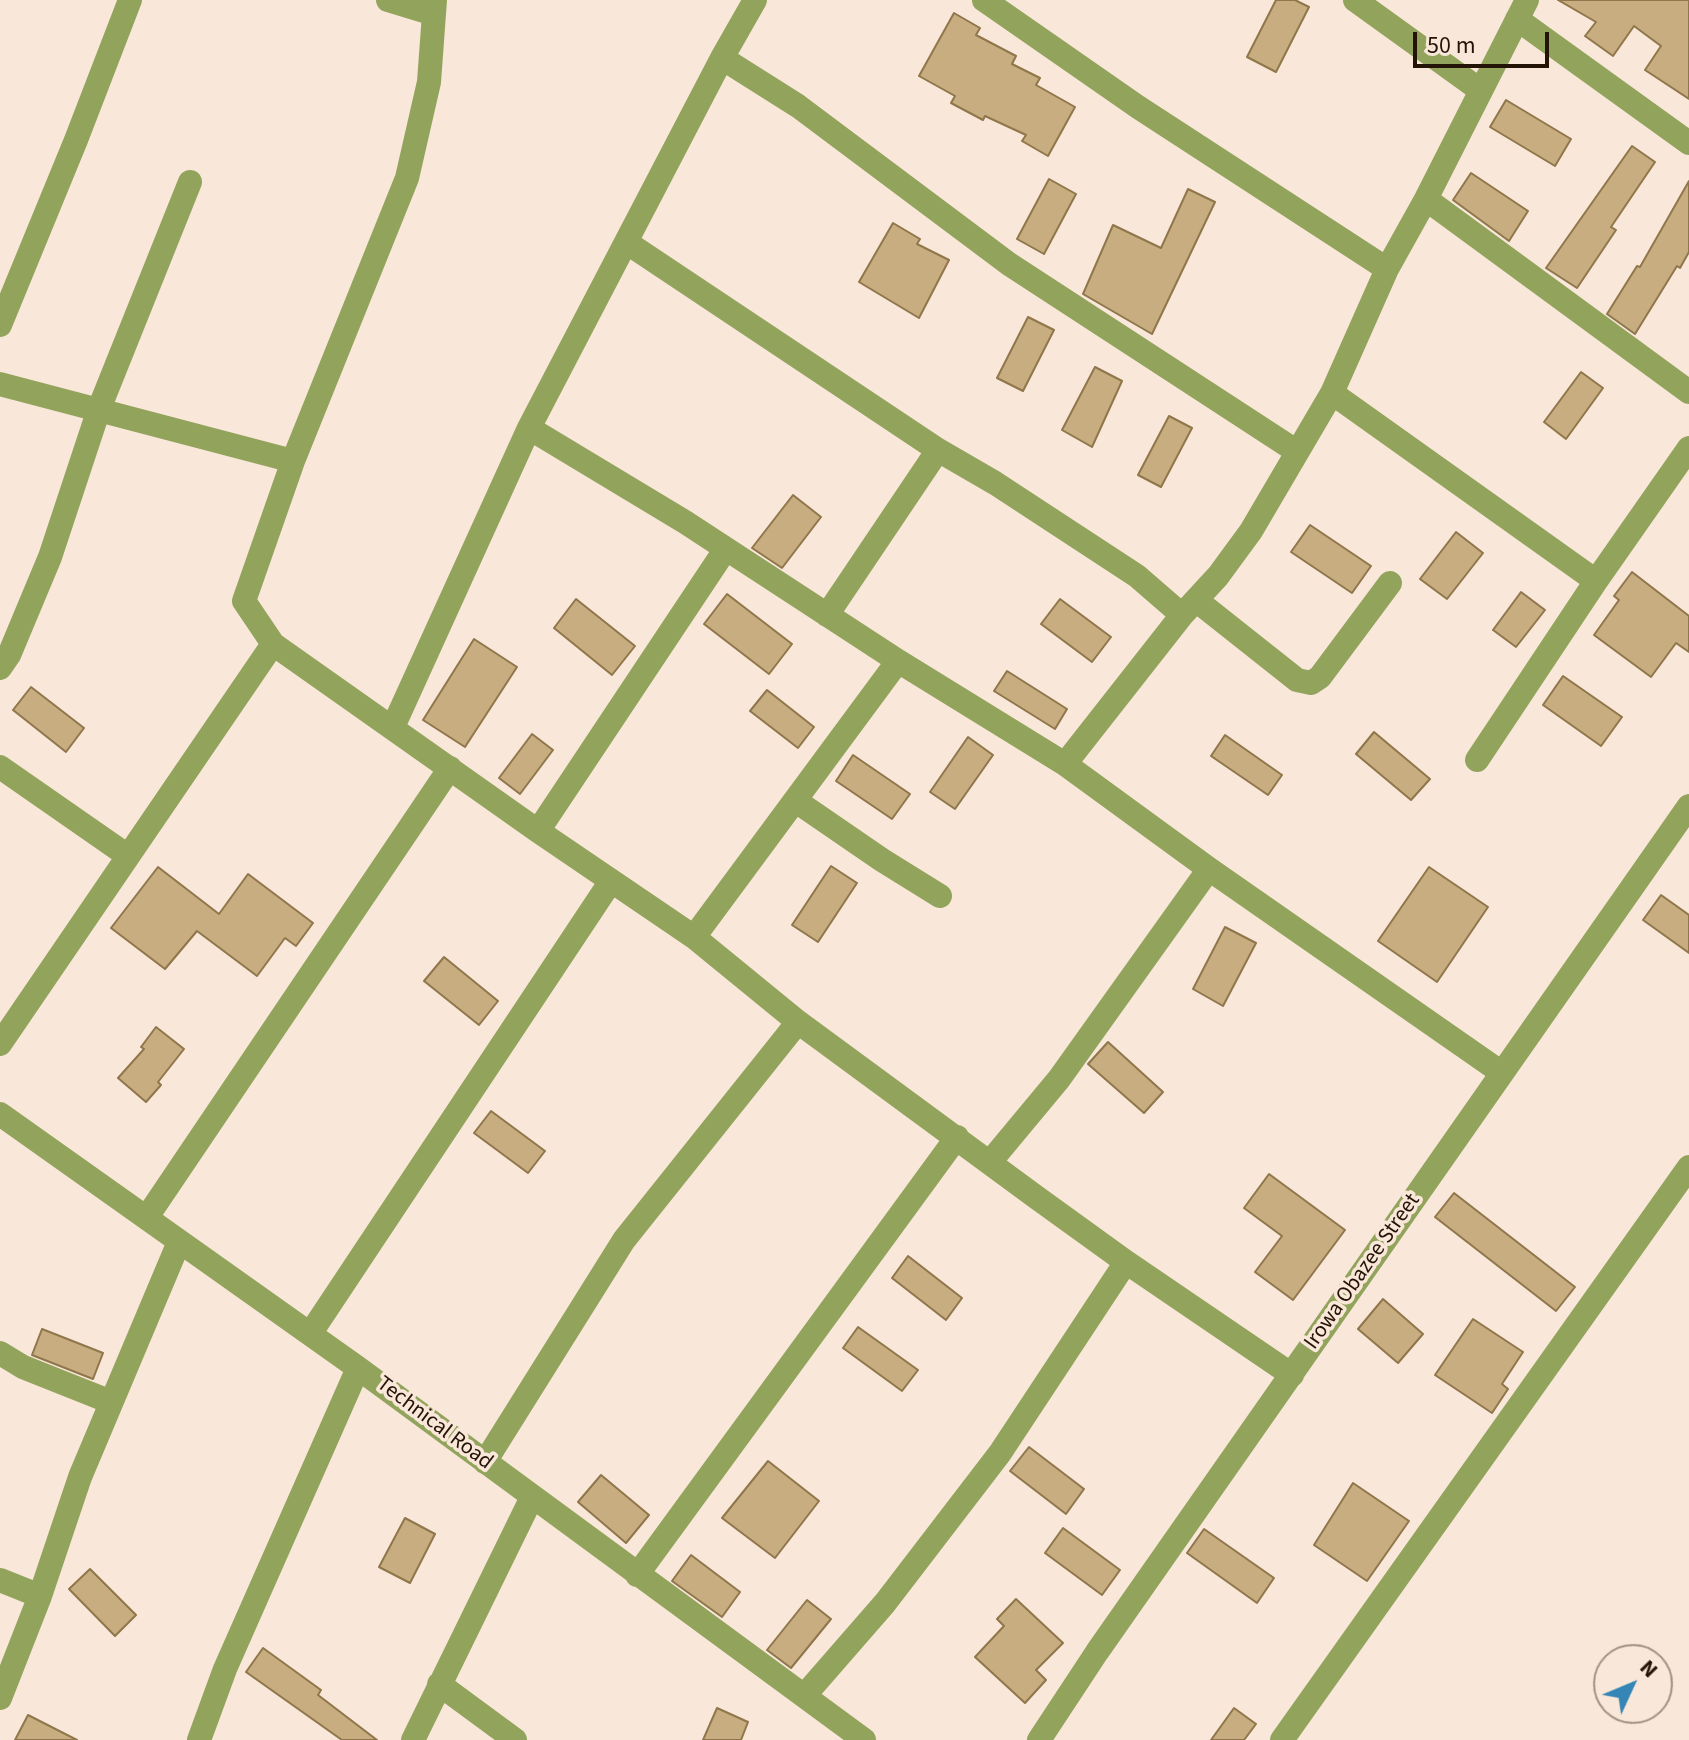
<!DOCTYPE html>
<style>
body{margin:0}
#map{position:relative;width:1689px;height:1740px;overflow:hidden;background:#f9e7d9;font-family:"Source Sans 3",sans-serif}
canvas{display:block}
.north{position:absolute;left:1593px;top:1644px;width:80px;height:80px;box-sizing:border-box;background:#f9e7d9;border:2px solid #a39385;border-radius:50%;rotate:46deg;font-size:22px;font-weight:700;line-height:32px;text-align:center;color:#231407}
.north::after{content:'';display:block;margin:auto;width:28px;height:36px;background:#3585b6;clip-path:polygon(50% 0,100% 100%,50% 72%,0 100%)}
.scale{position:absolute;left:1413px;top:32px;width:136px;height:36px;box-sizing:border-box;border:4px solid #231407;border-top:0;padding-left:10px;font-size:24px;line-height:28px;white-space:nowrap;color:#231407;-webkit-text-stroke:6px #f9e7d9;paint-order:stroke}
</style>
<div id="map">
<canvas width="1689" height="1740"></canvas>
<div class="north">N</div>
<div class="scale">50 m</div>
</div>
<script>
const g = document.querySelector('canvas').getContext('2d');
g.lineJoin = 'round';
function paint(path, color) { g.fillStyle = color; g.fill(path, 'evenodd'); }
function trace(path, color, width, dash) { g.strokeStyle = color; g.lineWidth = width; g.lineCap = dash ? 'butt' : 'round'; g.setLineDash(dash || []); g.stroke(path); }
function drawText(font, color, halo, rows, align = 'center') {
  g.font = font + ' "Source Sans 3",sans-serif'; g.lineWidth = 7; g.setLineDash([]); g.textBaseline = 'middle'; g.strokeStyle = halo; g.fillStyle = color; for (const [text, x, y, turn = 0] of rows) {
    g.save(); g.translate(x, y); g.rotate((+turn || 0) * Math.PI / 180); g.textAlign = isNaN(turn) ? turn : align; if (halo) g.strokeText(text, 0, 0); g.fillText(text, 0, 0); g.restore();
  }
}
const building = new Path2D(`
 M1276,0H1295L1309,7L1276,72L1247,57Z
 M1558,0H1689V99L1645,70L1661,46L1634,26L1613,56L1585,36L1596,22Z
 M954,13L980,28L976,35L1016,56L1012,64L1040,78L1036,85L1075,107L1048,156L1022,141L1026,135L985,116L983,120L951,103L955,96L919,76Z
 M1506,100L1571,139L1555,166L1490,127Z
 M1632,146L1655,162L1611,227L1616,230L1577,288L1546,268Z
 M1471,173L1528,211L1509,241L1453,200Z
 M1049,179L1076,194L1044,254L1017,239Z
 M1689,181V252L1680,268L1677,266L1635,334L1607,314L1637,266L1640,267Z
 M1188,189L1215,202L1152,334L1083,294L1113,225L1161,248Z
 M893,223L920,239L917,244L949,260L919,318L859,282Z
 M1028,317L1054,330L1023,391L997,378Z
 M1095,367L1122,381L1092,447L1062,430Z
 M1581,372L1603,388L1566,439L1544,422Z
 M1169,416L1192,428L1161,487L1138,475Z
 M793,495L821,517L782,568L752,548Z
 M1310,525L1371,566L1352,593L1291,552Z
 M1456,532L1483,553L1447,599L1420,579Z
 M1632,572L1689,616V652L1676,643L1651,677L1594,635L1619,600L1614,596Z
 M1521,592L1545,610L1516,647L1493,630Z
 M727,594L792,644L769,674L704,624Z
 M576,599L635,646L612,675L554,628Z
 M1060,599L1111,637L1092,662L1041,624Z
 M474,639L517,667L465,747L423,720Z
 M1007,671L1067,709L1055,729L994,691Z
 M1563,676L1622,717L1601,746L1543,705Z
 M31,687L84,728L66,752L13,710Z
 M767,690L814,727L798,748L750,711Z
 M1374,732L1430,779L1411,800L1356,754Z
 M532,734L553,750L520,794L499,778Z
 M1225,735L1282,775L1268,795L1211,756Z
 M968,737L993,755L955,809L930,792Z
 M853,755L910,794L892,819L836,781Z
 M831,866L857,883L818,942L792,925Z
 M158,867L219,914L248,874L313,923L296,946L285,938L257,976L197,931L165,969L111,928Z
 M1429,867L1488,907L1437,982L1378,941Z
 M1661,895L1689,915V953L1643,920Z
 M1225,927L1256,943L1223,1006L1193,989Z
 M444,957L498,1001L479,1025L424,981Z
 M156,1027L184,1049L158,1082L161,1085L146,1102L118,1078L144,1049L141,1047Z
 M1108,1042L1163,1092L1144,1113L1088,1064Z
 M491,1111L545,1151L528,1173L474,1133Z
 M1269,1174L1345,1230L1293,1300L1255,1272L1282,1236L1244,1208Z
 M1454,1193L1575,1287L1556,1311L1435,1217Z
 M908,1256L962,1298L946,1320L892,1278Z
 M1383,1299L1423,1334L1398,1363L1358,1329Z
 M1473,1319L1523,1352L1502,1384L1508,1389L1492,1413L1435,1375Z
 M858,1327L918,1370L902,1391L843,1348Z
 M42,1329L103,1353L93,1379L32,1355Z
 M1029,1447L1084,1489L1066,1514L1010,1471Z
 M768,1461L819,1501L775,1558L722,1518Z
 M601,1475L649,1515L626,1543L578,1502Z
 M1353,1483L1409,1521L1367,1581L1314,1545Z
 M405,1518L435,1534L410,1583L379,1567Z
 M1063,1528L1120,1570L1102,1595L1045,1553Z
 M1204,1529L1274,1578L1257,1603L1187,1553Z
 M691,1555L740,1592L722,1617L672,1581Z
 M90,1569L136,1615L115,1636L69,1589Z
 M1016,1599L1063,1643L1036,1670L1046,1680L1025,1703L975,1657L1004,1626L997,1619Z
 M807,1600L831,1619L791,1668L767,1650Z
 M263,1648L321,1690L318,1695L377,1740H342L246,1672Z
 M717,1708L748,1722L741,1740H703Z
 M1234,1708L1256,1724L1244,1740H1211Z
 M28,1715L77,1740H15Z`);
paint(building, '#c8ad80');
trace(building, '#8f764b', 2);
trace(new Path2D(`
 M388,0L434,14
 M435,0L429,82L407,178L293,461L244,601L273,644L538,831L694,937L798,1022L1036,1197L1126,1262L1292,1375
 M984,0L1138,107L1387,269
 M1355,0L1480,90
 M1517,19L1689,143
 M722,58L798,106L1009,264L1296,451
 M1426,199L1689,392
 M626,242L938,450L995,483L1137,576L1182,615
 M0,325L76,140L130,0
 M0,384L293,461
 M1332,393L1596,581
 M529,428L685,522L898,661L1065,764L1209,869L1502,1073
 M1196,600L1297,680L1311,683L1320,677L1390,583
 M827,615L938,450
 M0,668L9,655L50,557L99,409L190,182
 M393,727L529,428L722,58L755,0
 M1477,760L1596,581L1689,448
 M1065,764L1182,615L1218,576L1251,531L1332,393L1387,269L1426,199L1527,0
 M0,767L128,856
 M796,801L882,860L940,896
 M538,831L725,550
 M694,937L898,661
 M0,1044L273,644
 M0,1114L358,1368L864,1740
 M990,1162L1059,1079L1209,869
 M147,1217L450,768
 M310,1334L611,881
 M0,1353L23,1367L111,1402
 M485,1462L624,1240L798,1022
 M637,1575L957,1137
 M0,1580L40,1596
 M439,1684L515,1740
 M804,1696L885,1603L1000,1453L1126,1262
 M0,1698L40,1596L80,1477L179,1242
 M199,1740L225,1669L358,1368
 M413,1740L532,1497
 M1039,1740L1097,1652L1689,806
 M1282,1740L1689,1167`), '#92a35c', 24);
drawText('22px', '#231407', '#f9e7d9', [
 ["Irowa Obazee Street",1363,1272,-55],
 ["Technical Road",434,1424,37]
]);
</script>
